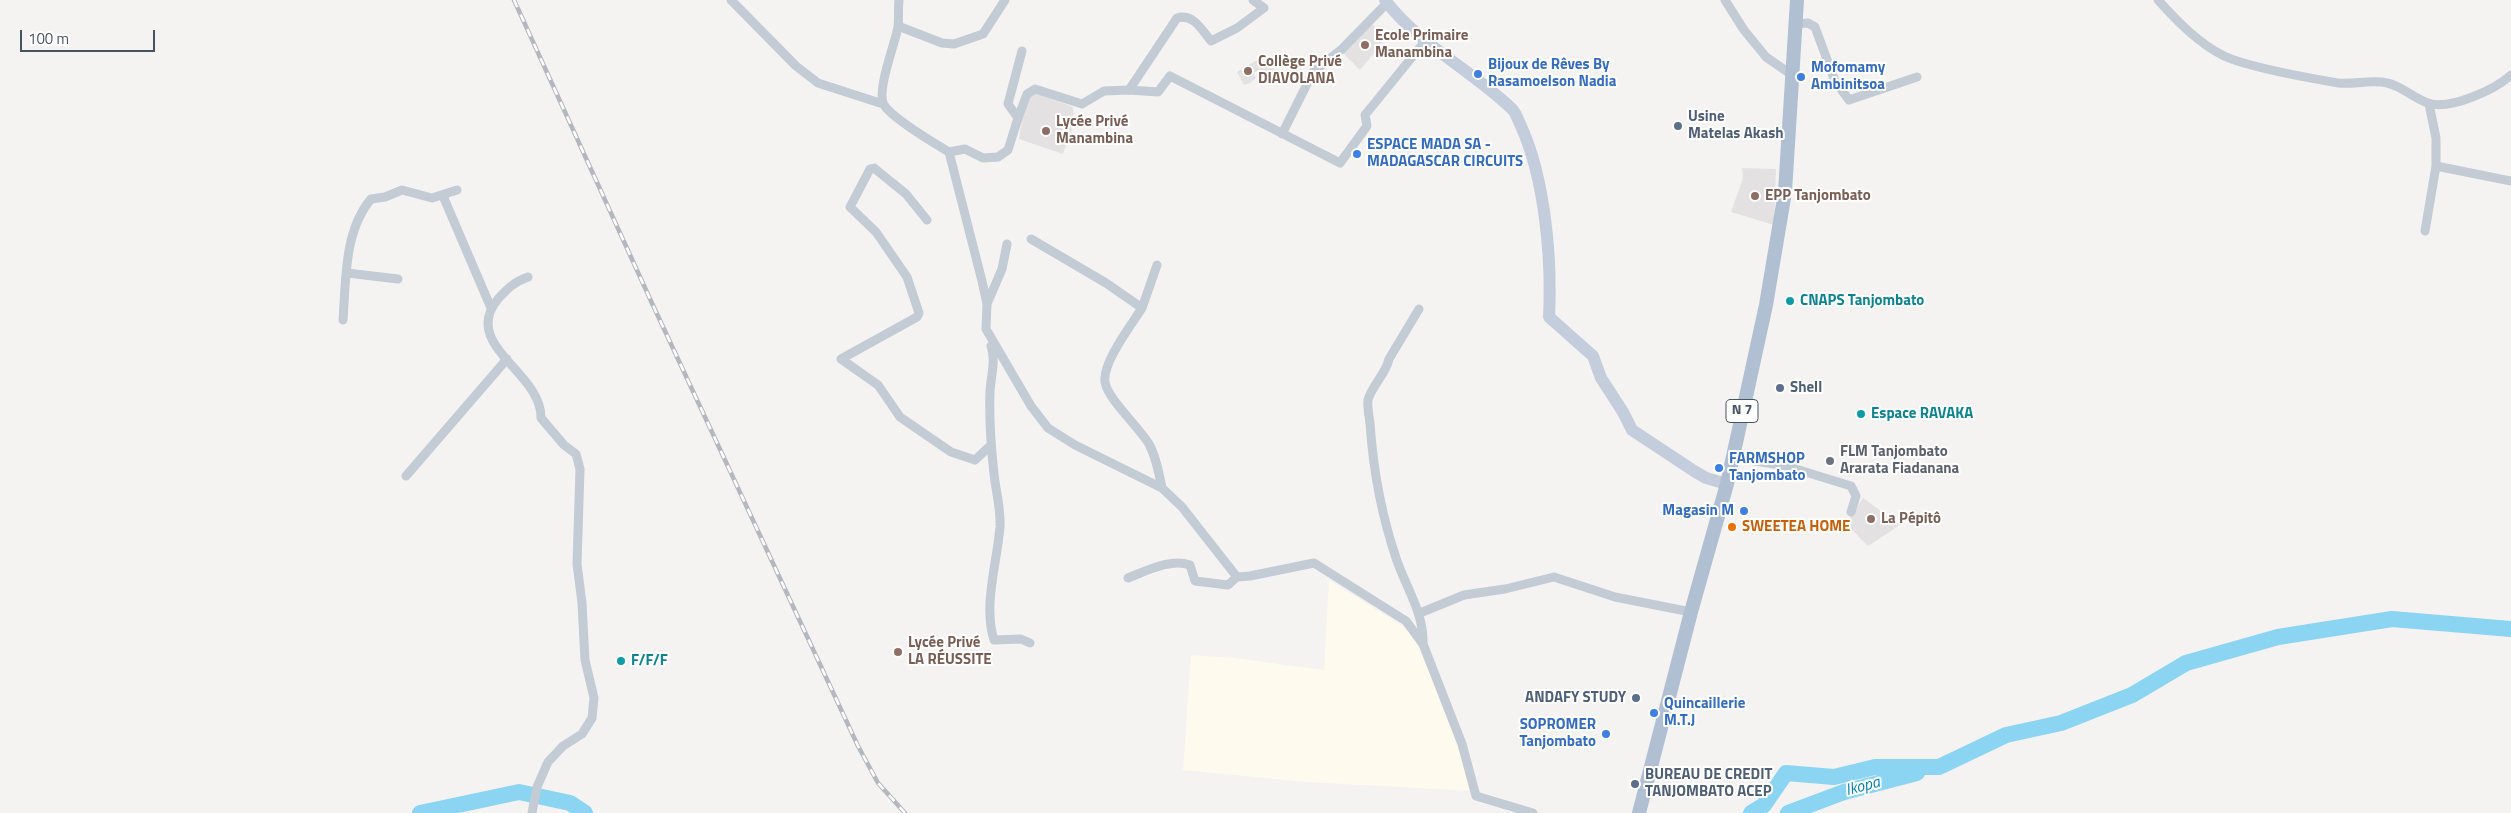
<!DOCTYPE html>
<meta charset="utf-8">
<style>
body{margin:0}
#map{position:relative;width:2511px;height:813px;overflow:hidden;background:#f5f2f2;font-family:"Titillium Web",sans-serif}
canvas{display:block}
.scale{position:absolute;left:20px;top:30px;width:135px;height:22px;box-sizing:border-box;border:2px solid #485361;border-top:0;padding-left:6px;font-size:15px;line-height:18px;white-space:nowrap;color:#485361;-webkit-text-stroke:4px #fff;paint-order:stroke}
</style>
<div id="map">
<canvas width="2511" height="813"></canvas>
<div class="scale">100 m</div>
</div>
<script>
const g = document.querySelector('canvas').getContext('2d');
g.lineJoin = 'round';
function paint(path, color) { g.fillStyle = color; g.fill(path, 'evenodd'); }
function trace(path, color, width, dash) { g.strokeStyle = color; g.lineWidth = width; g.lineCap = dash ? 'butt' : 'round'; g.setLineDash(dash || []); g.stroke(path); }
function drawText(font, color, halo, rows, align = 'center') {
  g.font = font + ' "Titillium Web",sans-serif'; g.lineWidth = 4; g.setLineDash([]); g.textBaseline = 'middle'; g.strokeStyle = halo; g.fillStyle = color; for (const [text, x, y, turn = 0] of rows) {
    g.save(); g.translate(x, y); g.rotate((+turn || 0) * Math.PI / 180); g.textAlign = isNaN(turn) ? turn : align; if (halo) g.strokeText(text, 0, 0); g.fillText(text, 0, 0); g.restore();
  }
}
paint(new Path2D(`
 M1329,580L1412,632L1461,748L1474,791L1306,782L1183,770L1191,655L1234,658L1324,670Z`), '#fefaed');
paint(new Path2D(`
 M1372,24L1387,37L1360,70L1342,52Z
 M1257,60L1262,61L1286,76L1282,83L1260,70L1253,73L1256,78L1250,83L1244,85L1237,72Z
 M1035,93L1073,107L1074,123L1063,154L1019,139L1022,117L1031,95Z
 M1742,168L1776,169L1774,225L1731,212L1743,178Z
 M1863,498L1900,525L1868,546L1846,524Z`), '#e3e1e1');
trace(new Path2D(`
 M420,813L519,792L570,803L585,813
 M1751,813L1764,805L1786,773L1834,777L1875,767H1939L2006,735L2061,723L2132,695L2186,663L2278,637L2392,619L2511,629
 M1788,813L1844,792L1917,773`), '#8bd4f2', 16);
trace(new Path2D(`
 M731,0L796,66L818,83L883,104
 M899,0C898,9 899,18 898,27C895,44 876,91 884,105C893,119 934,143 949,152L982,281L987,304L986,329L1031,406L1048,428L1075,445L1162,488L1182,507L1237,577L1250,576L1314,563L1406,621L1423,644L1462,744L1476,796L1533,813
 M1725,0L1744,30L1766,57L1792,75
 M2158,0C2177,21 2198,43 2224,56C2250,68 2309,78 2338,83C2354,85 2372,79 2387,83C2402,86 2413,98 2428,103C2449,111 2496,89 2511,75
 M1796,24L1808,23L1815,27L1835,81L1849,100L1917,77
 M898,26L942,43L954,44L983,34L1005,0
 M1129,90L1158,92L1170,76L1340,163L1367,126L1365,115L1426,40
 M1018,118L1027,94L1035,89L1082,104L1104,91L1129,90L1177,18C1193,13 1202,30 1211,41L1237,28L1264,8L1253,0
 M1282,134L1313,72L1342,49L1387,3
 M949,152L965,149L983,158L998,157L1008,150L1018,118L1008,104L1022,51
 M2436,166L2511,181
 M443,196L491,308
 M927,220L906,194L874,168L870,169L850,207L876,232L907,277L919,313L917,317L841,359L878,385L900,417L951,452L975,460L991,445
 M2425,231L2436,166V138L2429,104
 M1031,239L1106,283L1142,308L1157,265
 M347,273L398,279
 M528,277C514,282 508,288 498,299C460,345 542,372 541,418L564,445L576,454L580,469L577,564L582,603L585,660L594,698L592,718L582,734L563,746L548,762L537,787L532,813
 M987,304L1002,269L1007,244
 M1142,308C1132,324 1102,363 1105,382C1107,398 1139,427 1149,444C1156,457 1159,473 1162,488
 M1419,309L1389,359C1386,374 1372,385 1368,400C1367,406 1369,416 1370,423C1373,469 1382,517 1397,561C1407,589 1424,614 1423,644
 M343,320C346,280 344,231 371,199L385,197L402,190L432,198L457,190
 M991,346C996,362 991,375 990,391C989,419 991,447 994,474C996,492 1001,509 1000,527C997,563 983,605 994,640L1021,639L1030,643
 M1732,457L1786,466L1851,486L1856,496L1851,512
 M406,476L507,359
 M1128,578C1146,571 1171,558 1190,565L1195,581L1228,585L1237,577
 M1420,613L1464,595L1505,589L1554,577L1615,597L1691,612`), '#c3cbd4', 9);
trace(new Path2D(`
 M1385,0C1419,45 1472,70 1512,109C1516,113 1518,120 1521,126C1545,179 1552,259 1549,317L1593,356L1601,378L1623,412L1632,430L1694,471L1706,478L1727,484`), '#c4cddc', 12);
trace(new Path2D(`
 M1639,813L1691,612L1727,484L1766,305L1785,192L1797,0`), '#b1bfd2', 14);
const rail = new Path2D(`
 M514,0L651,301L858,746L878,783L905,813`);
trace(rail, '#b4b7bd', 4.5);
trace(rail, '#fff', 2.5, [8]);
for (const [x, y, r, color] of [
 [1365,45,5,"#8d6e63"],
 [1248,71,5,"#8d6e63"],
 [1478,74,5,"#3f7fe0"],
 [1801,77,5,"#3f7fe0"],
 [1678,126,5,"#5c6f8a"],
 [1046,131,5,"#8d6e63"],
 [1357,154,5,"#3f7fe0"],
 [1755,196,5,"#8d6e63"],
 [1790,301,5,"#0f9aa8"],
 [1780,388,5,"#5c6f8a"],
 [1861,414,5,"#0f9aa8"],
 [1830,461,5,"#6b7280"],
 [1719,468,5,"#3f7fe0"],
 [1744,511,5,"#3f7fe0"],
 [1871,519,5,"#8d6e63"],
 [1732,527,5,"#e8710a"],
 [898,652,5,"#8d6e63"],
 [621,661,5,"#0f9aa8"],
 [1636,698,5,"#5c6f8a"],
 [1654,713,5,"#3f7fe0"],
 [1606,734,5,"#3f7fe0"],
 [1635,784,5,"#5c6f8a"]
]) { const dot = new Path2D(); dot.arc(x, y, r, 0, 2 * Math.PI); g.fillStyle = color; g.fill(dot); trace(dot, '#fff', 2); }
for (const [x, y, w] of [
 [1742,411,32]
]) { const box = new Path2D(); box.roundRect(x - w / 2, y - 11.5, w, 23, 4); g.fillStyle = '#fff'; g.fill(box); trace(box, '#485361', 1); }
drawText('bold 14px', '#485361', null, [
 ["N 7",1742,411]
]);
drawText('bold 15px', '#785e54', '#fff', [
 ["Ecole Primaire",1375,36],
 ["Manambina",1375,53],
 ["Collège Privé",1258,62],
 ["DIAVOLANA",1258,79],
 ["Lycée Privé",1056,122],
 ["Manambina",1056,139],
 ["EPP Tanjombato",1765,196],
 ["La Pépitô",1881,519],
 ["Lycée Privé",908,643],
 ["LA RÉUSSITE",908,660]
], 'left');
drawText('bold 15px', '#366cbe', '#fff', [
 ["Bijoux de Rêves By",1488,65],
 ["Rasamoelson Nadia",1488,82],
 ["Mofomamy",1811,68],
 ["Ambinitsoa",1811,85],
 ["ESPACE MADA SA -",1367,145],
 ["MADAGASCAR CIRCUITS",1367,162],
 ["FARMSHOP",1729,459],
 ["Tanjombato",1729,476],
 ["Magasin M",1734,511,"right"],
 ["Quincaillerie",1664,704],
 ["M.T.J",1664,721],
 ["SOPROMER",1596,725,"right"],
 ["Tanjombato",1596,742,"right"]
], 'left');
drawText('bold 15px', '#4e5e75', '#fff', [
 ["Usine",1688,117],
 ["Matelas Akash",1688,134],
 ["Shell",1790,388],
 ["ANDAFY STUDY",1626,698,"right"],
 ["BUREAU DE CREDIT",1645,775],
 ["TANJOMBATO ACEP",1645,792]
], 'left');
drawText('bold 15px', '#0d838f', '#fff', [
 ["CNAPS Tanjombato",1800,301],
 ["Espace RAVAKA",1871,414],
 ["F/F/F",631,661]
], 'left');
drawText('bold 15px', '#5b616d', '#fff', [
 ["FLM Tanjombato",1840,452],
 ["Ararata Fiadanana",1840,469]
], 'left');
drawText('bold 15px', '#c56008', '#fff', [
 ["SWEETEA HOME",1742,527]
], 'left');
drawText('italic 16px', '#047eb2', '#fff', [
 ["Ikopa",1863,787,-15]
]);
</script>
